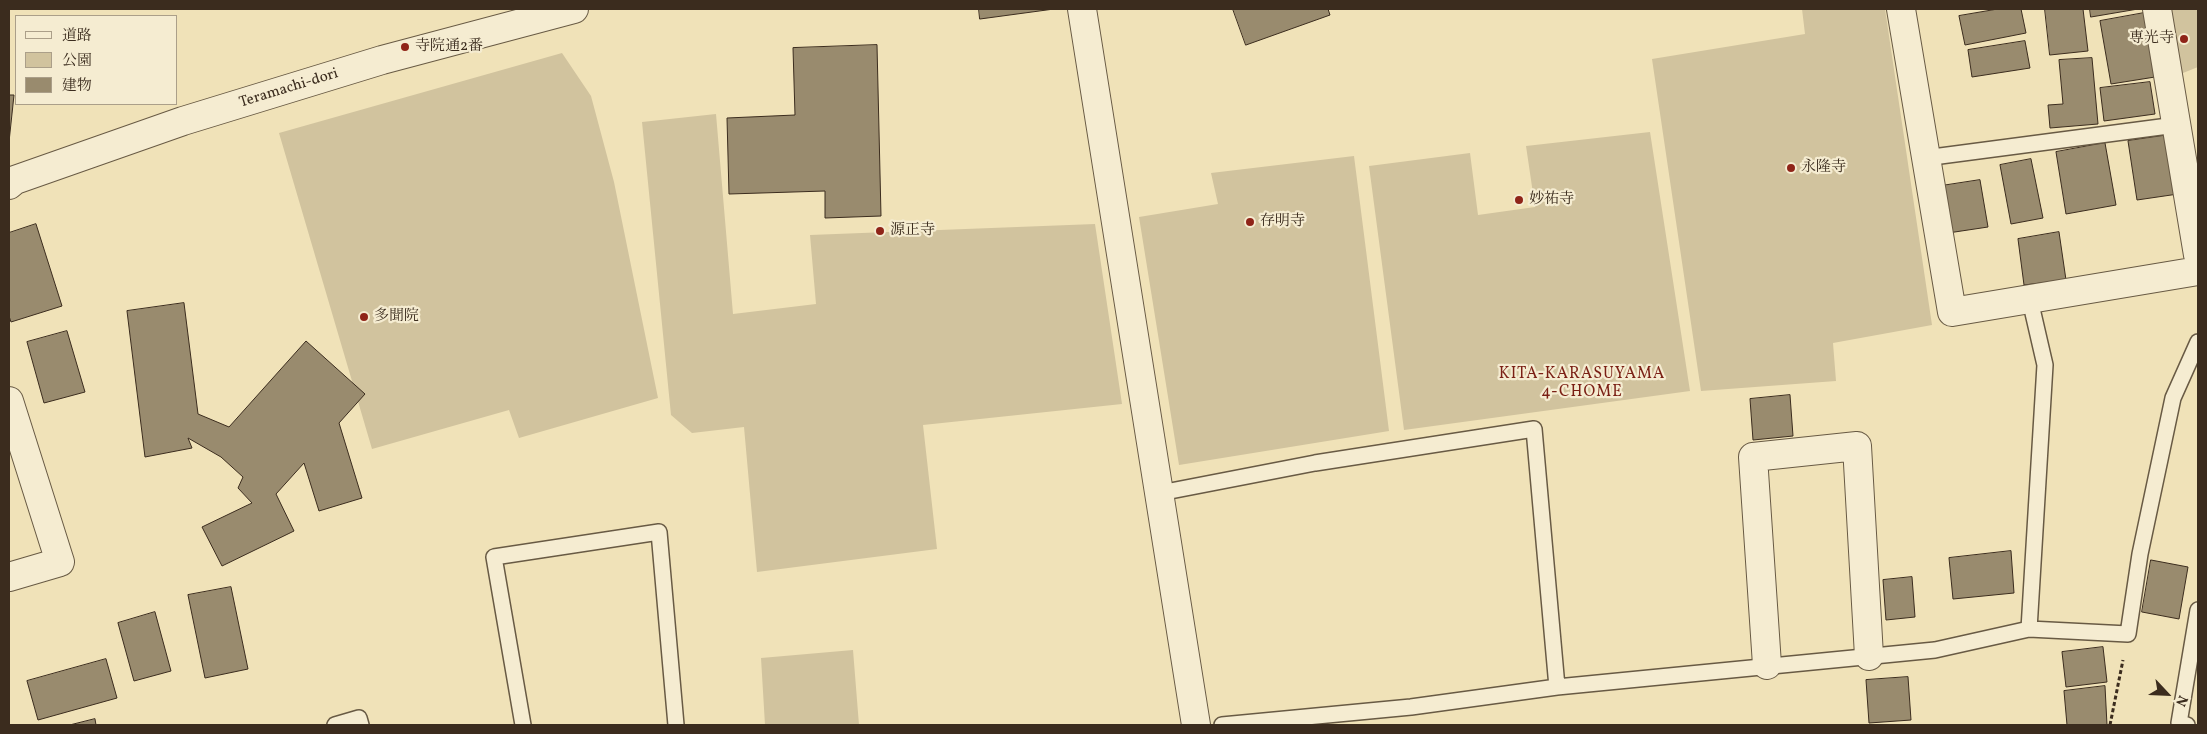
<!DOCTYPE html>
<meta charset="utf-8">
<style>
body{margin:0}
#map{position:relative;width:2207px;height:734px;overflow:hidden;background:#f0e2b8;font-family:Vollkorn,"Noto Serif JP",serif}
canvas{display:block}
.frame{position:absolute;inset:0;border:10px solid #3b2c1e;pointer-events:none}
.legend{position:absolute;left:15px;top:15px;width:162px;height:90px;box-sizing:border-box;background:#f5ecd1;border:1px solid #ab9f89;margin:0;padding:6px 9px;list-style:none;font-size:15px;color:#3b2c1e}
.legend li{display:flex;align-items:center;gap:10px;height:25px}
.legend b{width:25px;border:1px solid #ab9f89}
.north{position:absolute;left:2142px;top:669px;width:50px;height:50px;-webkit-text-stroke:4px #f5ecd1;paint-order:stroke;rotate:115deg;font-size:14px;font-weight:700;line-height:20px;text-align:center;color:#3b2c1e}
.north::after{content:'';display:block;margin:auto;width:18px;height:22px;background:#3b2c1e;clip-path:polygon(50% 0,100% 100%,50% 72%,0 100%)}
</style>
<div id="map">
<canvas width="2207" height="734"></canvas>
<div class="frame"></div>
<ul class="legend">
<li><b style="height:6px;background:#f5ecd1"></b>道路</li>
<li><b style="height:14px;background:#d1c39e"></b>公園</li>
<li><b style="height:14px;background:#998b6e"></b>建物</li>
</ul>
<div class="north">N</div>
</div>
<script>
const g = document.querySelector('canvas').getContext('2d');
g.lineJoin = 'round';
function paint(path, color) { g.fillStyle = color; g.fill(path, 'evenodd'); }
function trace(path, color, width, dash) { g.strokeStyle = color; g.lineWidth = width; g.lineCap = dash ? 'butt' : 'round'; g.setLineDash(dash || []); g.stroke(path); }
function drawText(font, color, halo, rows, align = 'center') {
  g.font = font + ' Vollkorn,"Noto Serif JP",serif'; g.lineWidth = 4.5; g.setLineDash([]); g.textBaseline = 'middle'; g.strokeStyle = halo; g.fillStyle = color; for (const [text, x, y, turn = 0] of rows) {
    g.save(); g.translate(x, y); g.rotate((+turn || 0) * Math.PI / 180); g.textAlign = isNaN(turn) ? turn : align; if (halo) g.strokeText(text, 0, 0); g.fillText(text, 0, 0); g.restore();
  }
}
paint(new Path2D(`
 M1802,9H1885L1932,325L1833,343L1836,381L1701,391L1652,59L1805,34Z
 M2167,9H2198V67L2178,75Z
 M562,53L591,96L614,182L658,398L519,438L509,410L372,449L279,133Z
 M716,114L733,314L816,304L810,235L1095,224L1122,404L923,425L937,549L757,572L744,427L692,433L671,415L642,122Z
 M1650,132L1690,391L1404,430L1369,166L1470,153L1478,215L1535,207L1526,146Z
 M1354,156L1389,431L1179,465L1139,217L1218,204L1211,173Z
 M853,650L859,725H765L761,658Z`), '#d1c39e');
const building = new Path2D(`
 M979,9H1054L980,19Z
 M1233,9H1328L1330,15L1246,45Z
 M1998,9H2021L2026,33L1965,45L1959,16Z
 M2045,9H2083L2088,51L2050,55Z
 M2090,9H2138L2091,17Z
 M2144,13L2155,77L2111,84L2100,21Z
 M2025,41L2030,68L1972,77L1968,50Z
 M877,45L881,216L825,218V191L729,194L727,118L795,115L793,48Z
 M2092,58L2098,124L2050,128L2048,105L2063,104L2059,60Z
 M2150,82L2155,114L2104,121L2100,88Z
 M9,95H14L9,142Z
 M2169,135L2178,194L2137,200L2128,141Z
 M2105,143L2116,205L2066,214L2056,152Z
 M2031,159L2043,218L2011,224L2000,165Z
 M1980,180L1988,227L1948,233L1941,186Z
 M36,224L62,306L11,322L9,316V233Z
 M2059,232L2066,280L2024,285L2018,239Z
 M184,303L198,414L229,427L306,341L365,394L339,423L362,498L319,511L304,463L276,494L294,531L222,566L202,527L252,503L238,488L243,477L221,457L188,438L192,448L145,457L127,311Z
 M67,331L85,392L44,403L27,342Z
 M1790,395L1793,436L1753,440L1750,399Z
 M2011,551L2014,593L1953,599L1949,558Z
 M2151,560L2188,567L2179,619L2142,612Z
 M1912,577L1915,617L1886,620L1883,580Z
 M231,587L248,669L205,678L188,595Z
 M155,612L171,671L134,681L118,623Z
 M2103,647L2107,682L2066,687L2062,652Z
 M106,659L117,698L38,720L27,681Z
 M1908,677L1911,720L1869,723L1866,680Z
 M2105,686L2107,725H2067L2064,691Z
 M95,719L96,725H70Z`);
paint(building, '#998b6e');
trace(building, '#3b2c1e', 1);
const service = new Path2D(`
 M1925,158L2176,125
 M1160,493L1315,463L1534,429L1557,687
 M2029,629L2045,365L2030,300
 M335,725L359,718L361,725
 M523,725L494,557L659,532L676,725
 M1222,725L1411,707L1557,687L1935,650L2029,629L2128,634L2140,554L2173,398L2198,342
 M2187,725L2179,723L2198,610`);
const minor = new Path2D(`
 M1082,9L1196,725
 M1901,9L1952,312L2198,271
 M2157,9L2198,255
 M9,185L15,180L183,121L382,60L574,9
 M9,401L60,562L9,577
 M1767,665L1753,457L1857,446L1869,656`);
trace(service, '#685a44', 18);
trace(minor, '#685a44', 30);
trace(new Path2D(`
 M2110,725L2123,660`), '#3b2c1e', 3, [4, 2.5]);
trace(service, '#f5ecd1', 15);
trace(minor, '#f5ecd1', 28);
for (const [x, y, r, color] of [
 [2184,39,5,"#8f2418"],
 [405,47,5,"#8f2418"],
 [1791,168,5,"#8f2418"],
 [1519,200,5,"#8f2418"],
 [1250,222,5,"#8f2418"],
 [880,231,5,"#8f2418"],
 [364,317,5,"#8f2418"]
]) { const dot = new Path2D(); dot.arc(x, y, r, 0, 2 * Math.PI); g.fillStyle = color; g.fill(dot); trace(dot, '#f5ecd1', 2); }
drawText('15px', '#3b2c1e', '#f5ecd1', [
 ["専光寺",2174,39,"right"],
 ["寺院通2番",415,47],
 ["永隆寺",1801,168],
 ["妙祐寺",1529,200],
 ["存明寺",1260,222],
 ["源正寺",890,231],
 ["多聞院",374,317]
], 'left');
drawText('15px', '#3b2c1e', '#f5ecd1', [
 ["Teramachi-dori",289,89,-17]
]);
g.letterSpacing = '1px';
drawText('16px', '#7a1f14', '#f5ecd1', [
 ["KITA-KARASUYAMA",1582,375],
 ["4-CHOME",1582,393]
]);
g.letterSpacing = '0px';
</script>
